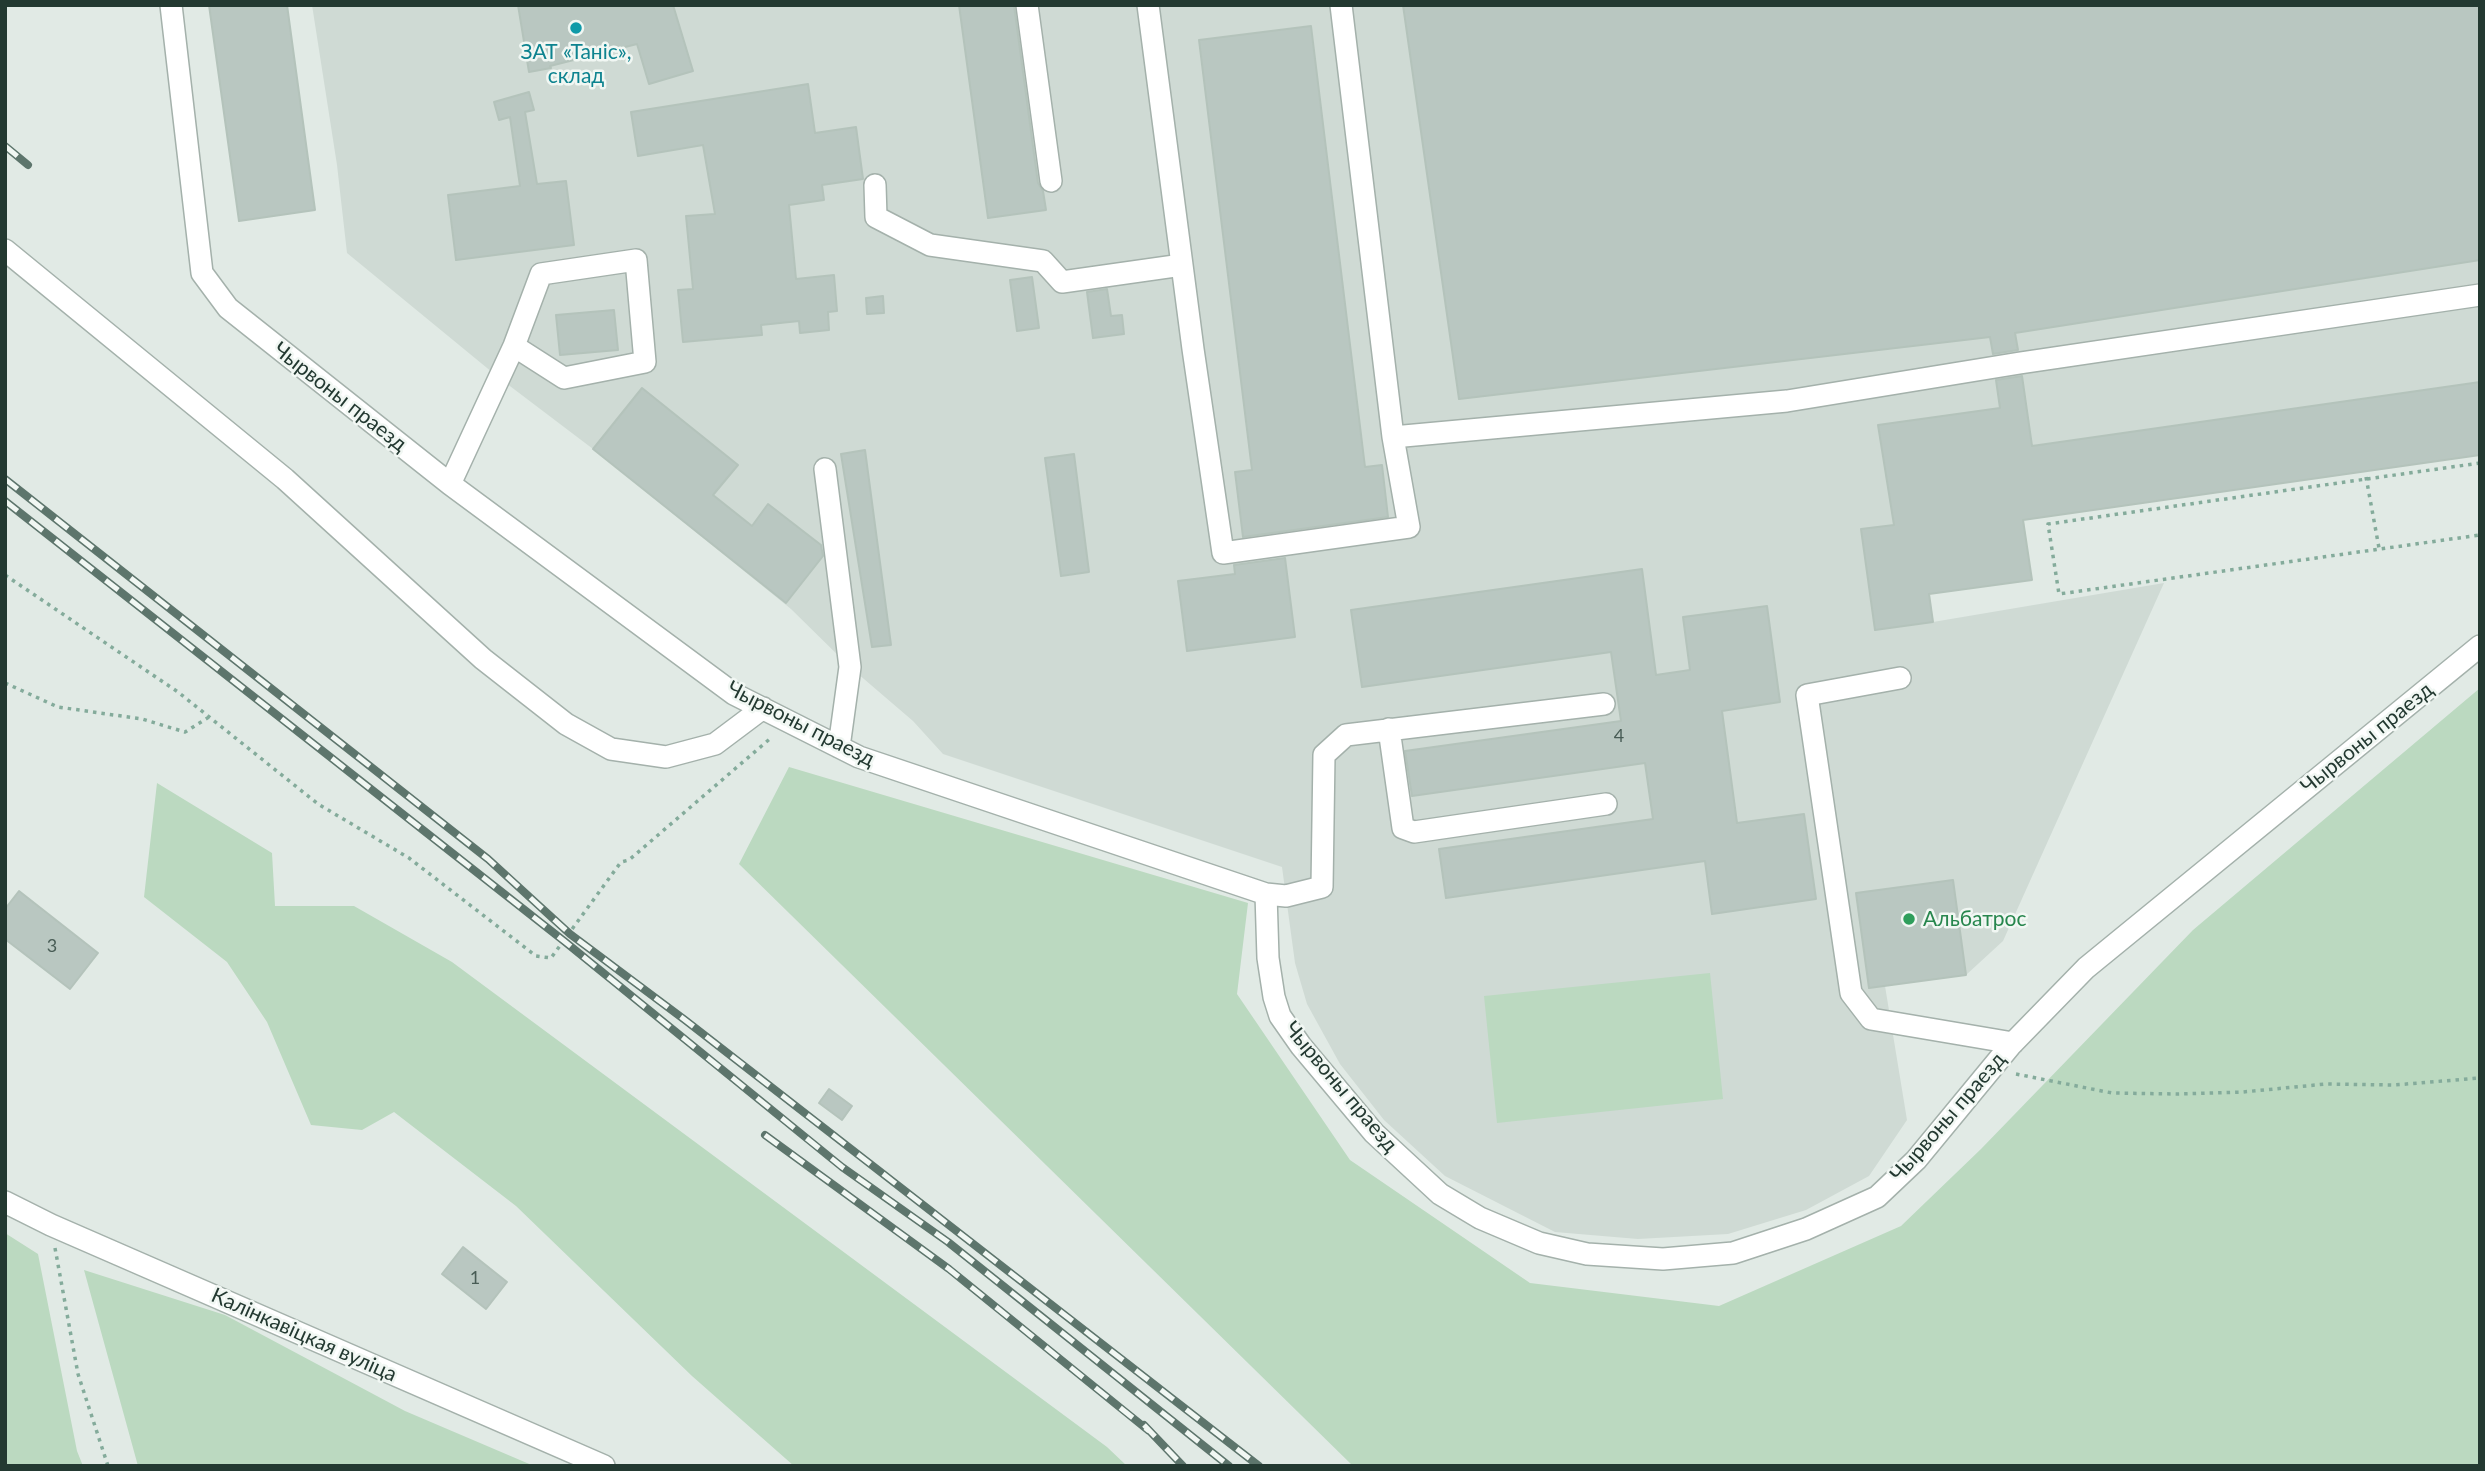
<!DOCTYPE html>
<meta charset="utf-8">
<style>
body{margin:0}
#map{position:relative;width:2485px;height:1471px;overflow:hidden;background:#e1eae5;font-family:Lato,sans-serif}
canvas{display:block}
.frame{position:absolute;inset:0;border:7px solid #233931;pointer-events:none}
</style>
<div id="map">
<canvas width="2485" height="1471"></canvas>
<div class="frame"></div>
</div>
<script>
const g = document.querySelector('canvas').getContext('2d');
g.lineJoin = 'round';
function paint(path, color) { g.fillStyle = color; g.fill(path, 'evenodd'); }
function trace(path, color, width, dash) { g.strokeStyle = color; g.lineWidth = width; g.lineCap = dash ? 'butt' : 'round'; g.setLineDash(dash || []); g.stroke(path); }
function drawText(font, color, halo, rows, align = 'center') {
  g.font = font + ' Lato,sans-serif'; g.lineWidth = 5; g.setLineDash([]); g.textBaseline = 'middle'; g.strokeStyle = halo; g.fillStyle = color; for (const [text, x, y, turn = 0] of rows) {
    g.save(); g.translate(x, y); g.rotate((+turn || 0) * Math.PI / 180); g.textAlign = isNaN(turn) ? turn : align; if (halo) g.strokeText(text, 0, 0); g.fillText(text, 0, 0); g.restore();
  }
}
paint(new Path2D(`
 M312,5H2480V455L2045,517L2021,501L2032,580L1929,594L1933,622L2164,583L2003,941L1966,975L1885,986L1907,1120L1869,1176L1806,1210L1728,1234L1638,1239L1555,1232L1445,1176L1384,1120L1340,1064L1307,1004L1295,963L1282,867L943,754L913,721L850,667L791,609L593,449L498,377L347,253L337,165Z`), '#cfdad4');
paint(new Path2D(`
 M2480,688V1466H1353L739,864L789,767L1248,903L1237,994L1350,1160L1530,1283L1719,1306L1901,1226L1981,1149L2193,930Z
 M157,783L272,853L275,906H354L452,962L1107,1447L1127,1466H794L692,1376L516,1206L394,1112L362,1130L311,1125L267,1022L227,962L144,897Z
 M1710,973L1723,1099L1497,1123L1484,996Z
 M5,1233L38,1254L77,1451L83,1466H5Z
 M84,1270L225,1315L405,1411L534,1466H138Z`), '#bbd9c0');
const building = new Path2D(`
 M209,5H287L315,210L239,221Z
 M518,5H673L693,71L649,84L637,44L550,66L551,68L529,72Z
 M959,5H1014L1038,183L1043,191L1046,210L988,218Z
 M1403,5H2480V260L2015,333L2018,350L1993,354L1990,337L1459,399Z
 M1311,26L1365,467L1382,465L1388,517L1243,537L1235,472L1252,470L1199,40Z
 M808,84L815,133L856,127L863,179L822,185L824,200L789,205L796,279L834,275L837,311L828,312L829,330L800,333L799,321L761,325L762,335L683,342L678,290L693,289L686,216L715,214L703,145L638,156L631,112Z
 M529,92L534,110L525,112L537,184L566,181L574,245L456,260L448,195L520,186L510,117L499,120L494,102Z
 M1032,277L1039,328L1017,331L1010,280Z
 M1107,289L1111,316L1122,315L1124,334L1093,338L1087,292Z
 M883,296L884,313L867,314L866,298Z
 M614,310L618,350L560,355L556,315Z
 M2022,376L2032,446L2480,382V455L2023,520L2032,580L1929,594L1933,622L1875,630L1861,529L1894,525L1878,425L2000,408L1996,380Z
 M642,388L738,465L713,495L752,526L768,504L821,545L823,556L786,603L593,449Z
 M865,450L891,645L872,647L841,454Z
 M1074,454L1089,572L1061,576L1045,458Z
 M1285,558L1295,637L1187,651L1178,581L1235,574L1234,565Z
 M1642,569L1656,675L1690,670L1683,617L1767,606L1780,702L1722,711L1737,823L1804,814L1816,899L1712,914L1705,861L1446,898L1439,849L1653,819L1645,763L1412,796L1405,751L1621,721L1611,652L1362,687L1351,610Z
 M1953,880L1966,975L1869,988L1856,893Z
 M19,891L98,953L70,989L5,939V909Z
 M829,1089L852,1106L842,1120L819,1103Z
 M463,1247L507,1282L486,1309L442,1274Z`);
paint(building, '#b9c7c1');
trace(building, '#b4c3bb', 2);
const minor = new Path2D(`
 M171,5L202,273L228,308L450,484L734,694L859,757L1266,894L1268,958L1274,997L1280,1016L1301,1046L1374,1133L1440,1194L1480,1218L1539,1243L1587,1254L1663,1259L1733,1253L1806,1229L1877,1197L1916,1160L2010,1046L2086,968L2480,646
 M1027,5L1051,181
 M1148,5L1193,349L1223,553L1409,527L1393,437L1787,401L2020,363L2480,295
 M1341,5L1393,437
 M875,185L876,217L930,245L1043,261L1062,282L1182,265
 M5,250L285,479L483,659L566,724L611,749L666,757L715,744L763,708
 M825,469L850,667L839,747
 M450,484L514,346L541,274L636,260L645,362L564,378L514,346
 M1900,678L1807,695L1851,993L1871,1019L2013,1043
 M1389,729L1403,828L1414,832L1606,804
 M1266,894L1286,896L1322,887L1324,755L1346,735L1604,704
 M5,1202L51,1225L604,1466`);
trace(minor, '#a4b1ab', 24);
trace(new Path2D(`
 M2480,463L2048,524L2059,594L2480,535
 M2366,477L2379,548
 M5,575L178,692L318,804L409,858L536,956L551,958L621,862L629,860L772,737
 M5,683L58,707L142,719L185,732L209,717
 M2016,1074L2112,1093L2176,1094L2243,1092L2326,1084L2394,1085L2480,1078
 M55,1248L78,1374L108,1466`), '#84ab9b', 3.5, [3.5, 5]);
trace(minor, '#fff', 21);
const rail = new Path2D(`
 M5,146L28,165
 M5,479L488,859L570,934L685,1020L1259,1466
 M5,501L564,941L842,1167L948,1242L1229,1466
 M765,1135L949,1269L1149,1431
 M1144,1425L1183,1466`);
trace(rail, '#5d756c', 8);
trace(rail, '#f1f7f3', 5, [16]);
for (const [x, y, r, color] of [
 [576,28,7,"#0f9aa8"],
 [1909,919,7,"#2e9e5b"]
]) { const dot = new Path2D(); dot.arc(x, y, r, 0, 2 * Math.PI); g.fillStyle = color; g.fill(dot); trace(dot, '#f1f7f3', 2.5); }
drawText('18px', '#485c55', null, [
 ["4",1619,736],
 ["3",52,946],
 ["1",475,1278]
]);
drawText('21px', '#0d838f', '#f1f7f3', [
 ["ЗАТ «Таніс»,",576,52],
 ["склад",576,76]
]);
drawText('21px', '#233931', '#f1f7f3', [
 ["Чырвоны праезд",340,397,38],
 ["Чырвоны праезд",801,724,27],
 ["Чырвоны праезд",2367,738,-39],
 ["Чырвоны праезд",1341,1087,50],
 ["Чырвоны праезд",1948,1117,-49],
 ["Калінкавіцкая вуліца",304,1335,24]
]);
drawText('21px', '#27864d', '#f1f7f3', [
 ["Альбатрос",1923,919]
], 'left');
</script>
